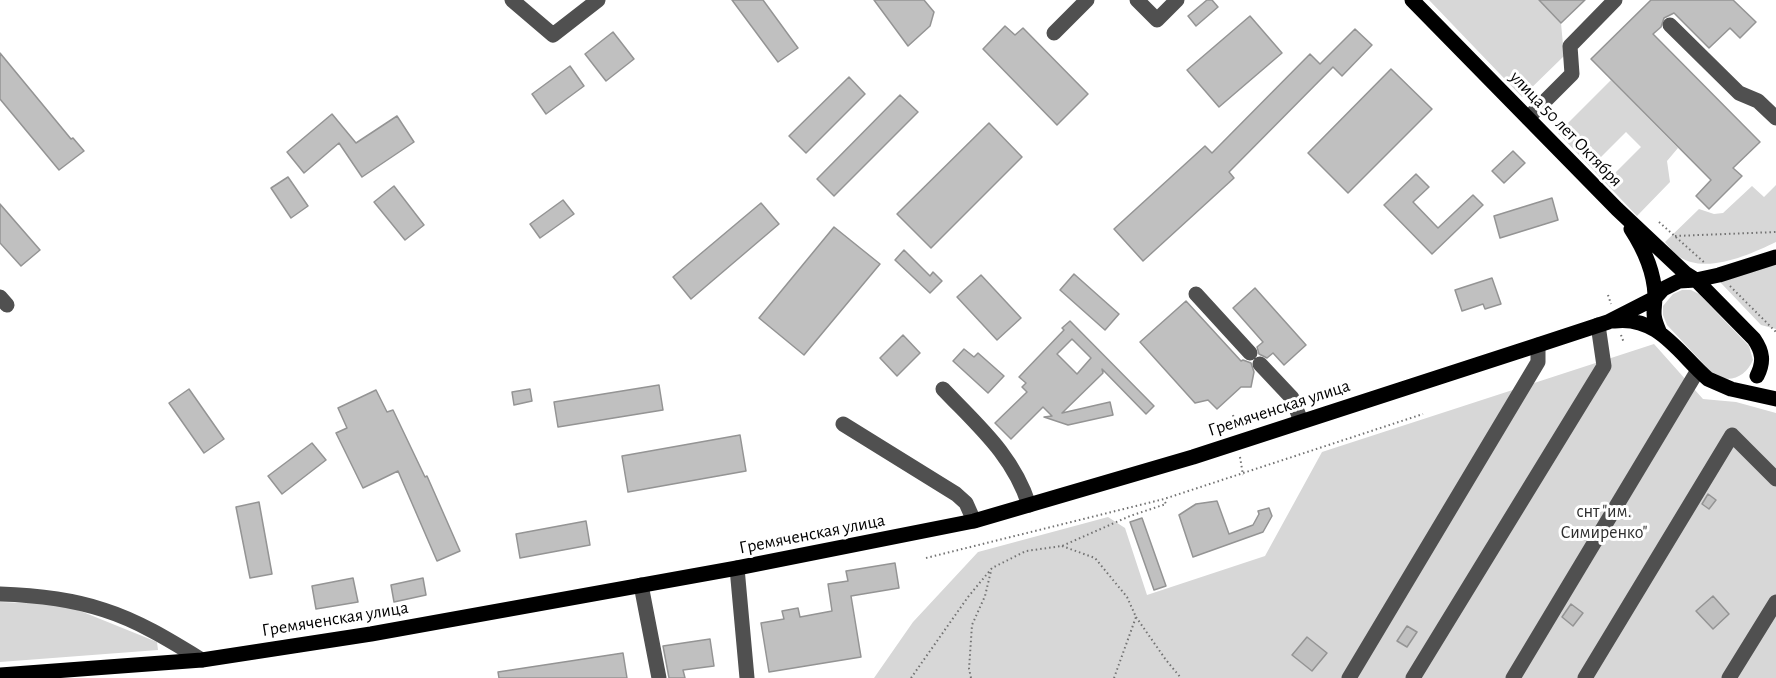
<!DOCTYPE html>
<meta charset="utf-8">
<style>
body{margin:0}
canvas{display:block;background:#fff}
</style>
<canvas width="1776" height="678"></canvas>
<script>
const g = document.querySelector('canvas').getContext('2d');
g.lineJoin = 'round';
function paint(path, color) { g.fillStyle = color; g.fill(path, 'evenodd'); }
function trace(path, color, width, dash) { g.strokeStyle = color; g.lineWidth = width; g.lineCap = dash ? 'butt' : 'round'; g.setLineDash(dash || []); g.stroke(path); }
function drawText(font, color, halo, rows, align = 'center') {
  g.font = font + ' "Alegreya Sans",sans-serif'; g.lineWidth = 6; g.setLineDash([]); g.textBaseline = 'middle'; g.strokeStyle = halo; g.fillStyle = color; for (const [text, x, y, turn = 0] of rows) {
    g.save(); g.translate(x, y); g.rotate((+turn || 0) * Math.PI / 180); g.textAlign = isNaN(turn) ? turn : align; if (halo) g.strokeText(text, 0, 0); g.fillText(text, 0, 0); g.restore();
  }
}
paint(new Path2D(`
 M1429,0H1539L1561,23L1564,56L1522,97Z
 M1611,80L1678,148L1667,161L1670,182L1637,216L1558,133ZM1626,132L1641,147L1612,176L1597,161Z
 M1776,185V242C1749,255 1705,275 1678,256C1673,252 1669,247 1665,242L1699,209L1714,214L1723,213L1752,186L1764,197Z
 M1776,261V329L1761,325L1720,282Z
 M1682,290H1691L1699,294L1749,346L1753,360C1746,376 1731,384 1714,375L1667,325L1663,315V306L1673,294Z
 M1654,344L1703,399L1736,402L1776,413V678H874L913,622L978,552L1108,517L1125,528L1147,595L1265,556L1322,452Z
 M0,602L55,604L78,610L157,642L158,650L0,662Z`), '#d7d7d7');
const building = new Path2D(`
 M732,0H763L798,48L778,62Z
 M874,0H924L934,12L930,26L908,46Z
 M1207,0H1212L1218,7L1196,26L1188,16Z
 M1539,0H1585L1561,23Z
 M1651,0H1733L1756,22L1740,38L1730,28L1709,48L1674,13L1664,18L1661,27L1653,34L1760,142L1733,168L1742,176L1709,209L1696,196L1711,180L1591,59Z
 M1250,16L1282,53L1219,107L1187,70Z
 M1005,26L1015,35L1023,28L1088,94L1057,125L983,49Z
 M1355,29L1372,45L1342,76L1333,67L1229,172L1234,178L1143,261L1114,229L1205,146L1212,153L1310,54L1320,64Z
 M613,32L634,59L606,81L585,54Z
 M0,53L71,139L73,138L84,151L59,170L0,99Z
 M570,66L584,86L546,114L532,94Z
 M1391,69L1432,109L1348,193L1308,153Z
 M849,77L865,94L806,153L789,136Z
 M900,95L918,112L834,196L817,179Z
 M332,114L356,143L397,116L414,142L362,177L339,143L304,173L287,152Z
 M989,123L1022,157L931,248L897,214Z
 M1513,151L1525,163L1504,183L1492,171Z
 M1416,174L1429,187L1413,202L1438,228L1473,195L1483,205L1432,254L1384,205Z
 M288,177L308,206L291,218L271,188Z
 M394,186L424,225L405,240L374,202Z
 M1552,198L1558,220L1500,238L1494,216Z
 M563,200L574,214L540,238L530,224Z
 M761,203L779,224L691,299L673,277Z
 M0,204L40,250L21,266L0,243Z
 M834,227L880,264L804,355L759,318Z
 M904,250L930,276L933,272L942,281L930,293L895,260Z
 M1074,274L1119,314L1105,330L1060,290Z
 M981,275L1021,318L997,340L957,297Z
 M1492,278L1501,304L1485,309L1483,304L1462,311L1455,290Z
 M1255,288L1306,345L1284,365L1273,353L1267,358L1259,354L1257,347L1263,342L1233,308Z
 M1186,301L1241,361L1243,360L1251,363L1254,372L1251,387H1241L1217,409L1208,400L1195,403L1140,342Z
 M1070,321L1154,406L1146,414L1102,369L1103,373L1062,413L1110,402L1113,415L1068,425L1044,417L1052,416L1043,407L1011,439L995,423L1027,392L1022,387L1026,383L1019,377L1064,330L1062,328ZM1072,339L1091,358L1077,374L1057,354Z
 M903,335L920,353L897,376L880,358Z
 M964,349L974,357L978,353L1004,376L988,393L953,361Z
 M659,385L663,410L558,427L554,402Z
 M189,389L224,439L204,453L169,403Z
 M530,389L532,401L514,405L512,392Z
 M376,390L387,412L393,410L425,477L427,476L460,551L437,561L398,471L363,488L336,433L347,428L338,408Z
 M740,435L746,471L628,492L622,456Z
 M312,443L326,460L282,494L268,476Z
 M1708,494L1716,500L1709,509L1702,504Z
 M1217,501L1229,534L1253,525L1259,514L1258,511L1269,508L1272,516L1263,532L1193,557L1179,515L1196,504Z
 M259,502L272,574L250,578L236,507Z
 M1142,518L1166,586L1154,590L1130,522Z
 M586,521L590,545L520,558L516,534Z
 M895,563L899,588L851,596L861,657L769,672L761,623L784,619L782,611L798,608L800,617L832,611L828,584L848,581L846,571Z
 M353,578L358,602L316,609L312,586Z
 M423,578L426,595L394,602L391,585Z
 M1713,596L1729,614L1713,629L1696,611Z
 M1571,604L1583,613L1573,626L1562,617Z
 M1407,626L1417,632L1407,647L1397,641Z
 M1307,637L1327,653L1312,671L1292,655Z
 M710,639L714,666L683,670L685,678H669L663,646Z
 M623,653L627,678H499L498,672Z`);
paint(building, '#c0c0c0');
trace(building, '#949494', 1.5);
trace(new Path2D(`
 M1659,222L1706,264
 M1675,236L1776,232
 M1730,286L1776,332
 M1608,295L1611,304
 M1621,335L1624,343
 M1233,415L1236,427
 M1240,457L1243,475
 M1062,546L1095,558L1127,597L1136,617L1114,678
 M926,558L1164,499L1423,414
 M1136,617L1166,660L1181,678
 M911,678L968,597L992,568L1026,551L1062,546L1130,516L1166,504L1164,500
 M971,678L969,669L972,625L985,596L991,571`), '#727272', 2, [1.5, 3]);
trace(new Path2D(`
 M512,0L553,35L598,0
 M1137,0L1157,20L1177,0
 M1670,25L1739,93L1758,101L1776,118
 M1054,33L1087,0
 M1528,118L1572,74L1570,46L1615,0
 M1196,294L1250,353
 M0,297L7,305
 M1260,364L1292,398L1301,421
 M943,389C978,426 1013,455 1029,505
 M843,424L956,494L966,503L974,521
 M737,568L747,678
 M641,585L659,678
 M0,594C35,595 71,599 104,610C139,621 171,641 202,660
 M1349,678L1538,362V345
 M1413,678L1604,366L1598,325
 M1513,678L1698,370
 M1585,678L1732,435L1776,479
 M1729,678L1776,602`), '#505050', 15);
trace(new Path2D(`
 M1412,0L1617,209L1685,273L1696,280L1754,339C1763,352 1764,362 1757,376
 M1631,229C1644,249 1654,271 1655,295C1655,312 1651,312 1659,331
 M1614,321C1658,315 1679,354 1708,379L1731,389L1776,399
 M0,675L202,660L371,634L737,568L974,521L1193,457L1538,345L1608,322L1655,298L1663,289L1679,281L1696,280L1719,275L1776,257`), '#000', 15);
drawText('18px', '#000', '#fff', [
 ["улица 50 лет Октября",1566,129,46],
 ["Гремяченская улица",1279,408,-18],
 ["Гремяченская улица",812,534,-11],
 ["Гремяченская улица",335,619,-9]
]);
drawText('18px', '#2e2e2e', '#fff', [
 ["снт \"им.",1604,512],
 ["Симиренко\"",1604,533]
]);
</script>
